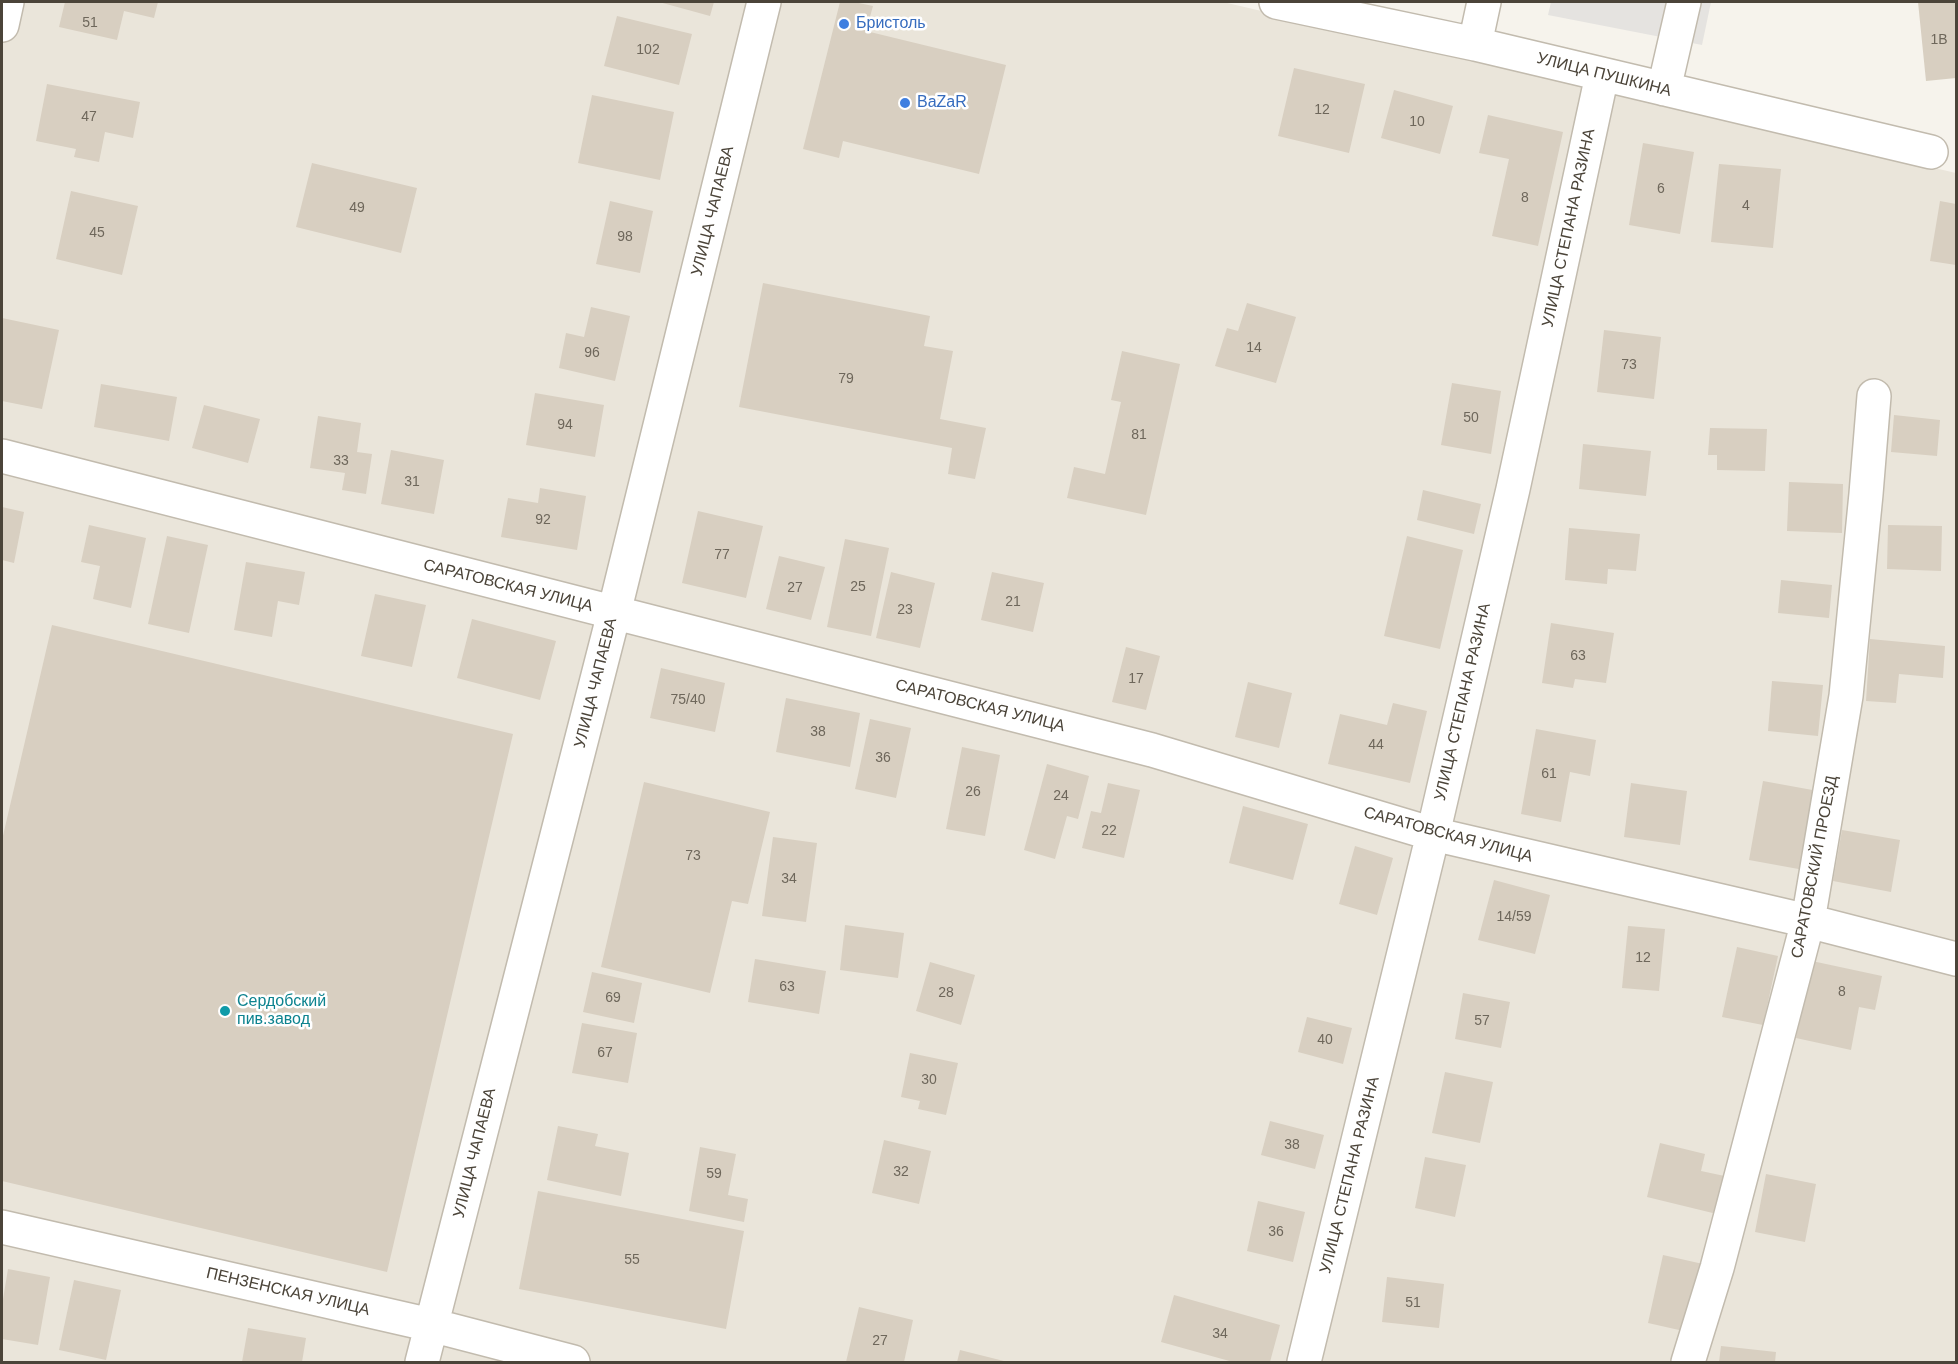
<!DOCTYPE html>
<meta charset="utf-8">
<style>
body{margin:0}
#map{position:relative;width:1958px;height:1364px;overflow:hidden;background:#f6f3ec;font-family:Helvetica,sans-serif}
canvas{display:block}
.frame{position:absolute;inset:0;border:3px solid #4b4439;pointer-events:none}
</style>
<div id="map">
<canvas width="1958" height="1364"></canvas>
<div class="frame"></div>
</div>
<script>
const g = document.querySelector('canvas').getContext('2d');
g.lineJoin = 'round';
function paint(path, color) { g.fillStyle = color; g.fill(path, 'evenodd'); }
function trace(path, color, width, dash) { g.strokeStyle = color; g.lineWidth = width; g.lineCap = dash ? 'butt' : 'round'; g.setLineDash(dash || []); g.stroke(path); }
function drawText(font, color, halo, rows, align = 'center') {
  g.font = font + ' Helvetica,sans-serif'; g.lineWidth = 5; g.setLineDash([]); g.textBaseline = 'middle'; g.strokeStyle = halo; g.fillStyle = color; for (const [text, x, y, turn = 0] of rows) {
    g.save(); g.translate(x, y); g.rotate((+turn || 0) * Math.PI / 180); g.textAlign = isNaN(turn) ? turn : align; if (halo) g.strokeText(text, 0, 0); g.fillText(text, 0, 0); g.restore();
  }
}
paint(new Path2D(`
 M2,2H1223L1956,173V1362H2Z`), '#eae5da');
paint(new Path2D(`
 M1551,2H1711L1702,45L1548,15Z`), '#e5e3e0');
paint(new Path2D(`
 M65,2H158L154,18L124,11L117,40L59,27Z
 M659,2H714L710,16Z
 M840,2H854L873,6L866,31L1006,65L979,174L843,141L839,158L803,149Z
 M1918,2H1956V78L1926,81Z
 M617,16L692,34L679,85L604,66Z
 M1294,68L1365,84L1349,153L1278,136Z
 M47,84L140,102L133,138L105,132L99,162L74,157L76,149L36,141Z
 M1394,90L1453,106L1440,154L1381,138Z
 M592,95L674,112L660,180L578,163Z
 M1488,115L1563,132L1538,246L1492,236L1509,159L1479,153Z
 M1643,143L1694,152L1680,234L1629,225Z
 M312,163L417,188L401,253L296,227Z
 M1719,164L1781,169L1773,248L1711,242Z
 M71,191L138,206L122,275L56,259Z
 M610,201L653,211L640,273L596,264Z
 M1940,201L1956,204V265L1930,261Z
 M763,283L930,316L924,346L953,351L940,419L986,428L975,479L948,474L952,448L739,407Z
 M1247,303L1296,317L1276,383L1215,366L1227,328L1238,331Z
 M591,307L630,316L615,381L559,368L566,333L584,337Z
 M2,318L59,330L42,409L2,401Z
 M1604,330L1661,337L1654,399L1597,392Z
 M1122,351L1180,364L1146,515L1067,498L1074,467L1105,474L1121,402L1111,400Z
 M1452,383L1501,391L1491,454L1441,445Z
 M101,384L177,397L169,441L94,427Z
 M535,393L604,405L595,457L526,445Z
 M204,405L260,419L248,463L192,448Z
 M1894,415L1940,420L1937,456L1891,452Z
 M318,416L361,423L357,452L372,454L366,494L342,490L345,473L310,468Z
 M1710,428L1767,429L1765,471L1717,470V455H1708Z
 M1583,444L1651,451L1646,496L1579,489Z
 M391,450L444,460L434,514L381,504Z
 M1789,482L1843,484L1842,533L1787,531Z
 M540,488L586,496L577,550L501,537L508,498L538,503Z
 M1423,490L1481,504L1474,534L1417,520Z
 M2,507L24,512L14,563L2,560Z
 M698,511L763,526L746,598L682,583Z
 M89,525L146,538L131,608L93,599L100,566L81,562Z
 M1888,525L1942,526L1941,571L1887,569Z
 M1569,528L1640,534L1636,571L1608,569L1607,584L1565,580Z
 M167,536L208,545L189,633L148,624Z
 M1407,536L1463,550L1440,649L1384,636Z
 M845,539L889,548L871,636L827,627Z
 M779,556L825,567L811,620L766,609Z
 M246,562L305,572L299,605L278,601L272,637L234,630Z
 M891,572L935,583L920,648L876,638Z
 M992,572L1044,583L1033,632L981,620Z
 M1781,580L1832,585L1829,618L1778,613Z
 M375,594L426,605L412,667L361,656Z
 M472,619L556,641L540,700L457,678Z
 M1551,623L1614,633L1606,683L1575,679L1573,688L1542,683Z
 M52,625L513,734L387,1272L2,1181V840Z
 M1870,639L1945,646L1943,678L1899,674L1896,703L1866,701Z
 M1126,647L1160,656L1146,710L1112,702Z
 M661,668L725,683L715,732L650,718Z
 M1772,681L1823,685L1818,736L1768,731Z
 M1248,682L1292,693L1279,748L1235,737Z
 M786,698L860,713L850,767L776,752Z
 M1393,703L1427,711L1410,783L1328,764L1340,714L1387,725Z
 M870,719L911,728L896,798L855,789Z
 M1536,729L1596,740L1590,776L1570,772L1561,822L1521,814Z
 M962,747L1000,755L985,836L946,829Z
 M1047,764L1089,776L1078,819L1067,816L1055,859L1024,850Z
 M1763,781L1818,791L1804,870L1749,860Z
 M644,782L770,812L748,904L732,901L710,993L601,967Z
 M1108,783L1140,790L1124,858L1082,848L1091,811L1101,813Z
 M1631,783L1687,791L1680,845L1624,837Z
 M1243,806L1308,824L1293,880L1229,863Z
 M1842,830L1900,840L1891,892L1833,881Z
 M773,837L817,843L806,922L762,916Z
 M1355,846L1393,858L1377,915L1339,904Z
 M1494,880L1550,895L1535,954L1478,940Z
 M845,925L904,933L898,978L840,970Z
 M1628,926L1665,929L1659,991L1622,988Z
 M1737,947L1778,956L1763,1025L1722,1017Z
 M755,959L826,971L819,1014L748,1002Z
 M1812,961L1882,976L1875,1010L1859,1007L1851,1050L1796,1038Z
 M930,962L975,975L961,1025L916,1011Z
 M592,972L642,983L634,1023L583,1012Z
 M1463,993L1510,1002L1501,1048L1455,1039Z
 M1307,1017L1352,1028L1343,1064L1298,1052Z
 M582,1023L637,1033L628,1083L572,1073Z
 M910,1053L958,1063L946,1115L918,1109L920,1101L901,1097Z
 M1445,1072L1493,1082L1480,1143L1432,1133Z
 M1270,1121L1324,1135L1315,1169L1261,1155Z
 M558,1126L598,1134L595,1146L629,1153L621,1196L547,1180Z
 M884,1140L931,1151L919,1204L872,1193Z
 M1660,1143L1705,1154L1701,1171L1734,1178L1725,1216L1647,1197Z
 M700,1147L736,1154L728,1195L748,1199L744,1222L689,1211Z
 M1425,1157L1466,1165L1455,1217L1415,1208Z
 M1766,1174L1816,1184L1805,1242L1755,1232Z
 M538,1191L744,1231L726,1329L519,1289Z
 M1258,1201L1305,1212L1293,1262L1247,1251Z
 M1663,1255L1703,1264L1688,1332L1648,1323Z
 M8,1269L50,1277L38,1345L2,1339V1305Z
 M1387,1277L1444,1284L1439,1328L1382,1322Z
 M74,1280L121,1290L106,1360L59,1350Z
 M1174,1295L1280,1325L1270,1362H1233L1161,1342Z
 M859,1307L913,1320L904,1362H846Z
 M248,1328L306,1338L302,1362H242Z
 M1721,1346L1776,1352L1775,1362H1719Z
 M960,1350L1008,1362H957Z`), '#d8cfc1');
const minor = new Path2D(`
 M1276,2L1475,44L1931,152
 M2,25L7,2
 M1475,44L1484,2
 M1664,89L1684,2
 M2,456L1152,750L1433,834L1808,921L1956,959
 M2,1227L431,1325L573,1362
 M422,1362L614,613L764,2
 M1304,1362L1433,834L1513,489L1602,75
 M1688,1362L1717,1268L1808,921L1846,696L1866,494L1874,396`);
trace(minor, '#c2bbae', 36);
trace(minor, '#fff', 33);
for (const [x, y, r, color] of [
 [844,24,6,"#3f7fe0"],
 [905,103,6,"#3f7fe0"],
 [225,1011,6,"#0f9aa8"]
]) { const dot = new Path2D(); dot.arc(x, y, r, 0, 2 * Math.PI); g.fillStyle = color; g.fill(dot); trace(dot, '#fff', 2); }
drawText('14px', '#6e675b', null, [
 ["51",90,23],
 ["1В",1939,40],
 ["102",648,50],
 ["12",1322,110],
 ["47",89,117],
 ["10",1417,122],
 ["6",1661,189],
 ["8",1525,198],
 ["4",1746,206],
 ["49",357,208],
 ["45",97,233],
 ["98",625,237],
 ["14",1254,348],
 ["96",592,353],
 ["73",1629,365],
 ["79",846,379],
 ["50",1471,418],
 ["94",565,425],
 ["81",1139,435],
 ["33",341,461],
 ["31",412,482],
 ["92",543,520],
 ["77",722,555],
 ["25",858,587],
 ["27",795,588],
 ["21",1013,602],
 ["23",905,610],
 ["63",1578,656],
 ["17",1136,679],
 ["75/40",688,700],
 ["38",818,732],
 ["44",1376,745],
 ["36",883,758],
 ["61",1549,774],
 ["26",973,792],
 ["24",1061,796],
 ["22",1109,831],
 ["73",693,856],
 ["34",789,879],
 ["14/59",1514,917],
 ["12",1643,958],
 ["63",787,987],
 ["8",1842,992],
 ["28",946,993],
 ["69",613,998],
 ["57",1482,1021],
 ["40",1325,1040],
 ["67",605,1053],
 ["30",929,1080],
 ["38",1292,1145],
 ["32",901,1172],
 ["59",714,1174],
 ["36",1276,1232],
 ["55",632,1260],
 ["51",1413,1303],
 ["34",1220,1334],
 ["27",880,1341]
]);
drawText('16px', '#366cbe', '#fff', [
 ["Бристоль",856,24],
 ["BaZaR",917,103]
], 'left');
drawText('16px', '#4b4439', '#fff', [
 ["УЛИЦА ПУШКИНА",1604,75,14],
 ["УЛИЦА ЧАПАЕВА",713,211,-76],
 ["УЛИЦА СТЕПАНА РАЗИНА",1569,228,-78],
 ["САРАТОВСКАЯ УЛИЦА",508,586,14],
 ["УЛИЦА ЧАПАЕВА",596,683,-76],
 ["УЛИЦА СТЕПАНА РАЗИНА",1463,702,-77],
 ["САРАТОВСКАЯ УЛИЦА",980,706,14],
 ["САРАТОВСКАЯ УЛИЦА",1448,835,15],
 ["САРАТОВСКИЙ ПРОЕЗД",1815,867,-79],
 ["УЛИЦА ЧАПАЕВА",475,1153,-76],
 ["УЛИЦА СТЕПАНА РАЗИНА",1350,1175,-76],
 ["ПЕНЗЕНСКАЯ УЛИЦА",288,1292,13]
]);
drawText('16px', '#0d838f', '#fff', [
 ["Сердобский",237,1002],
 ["пив.завод",237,1020]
], 'left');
</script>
